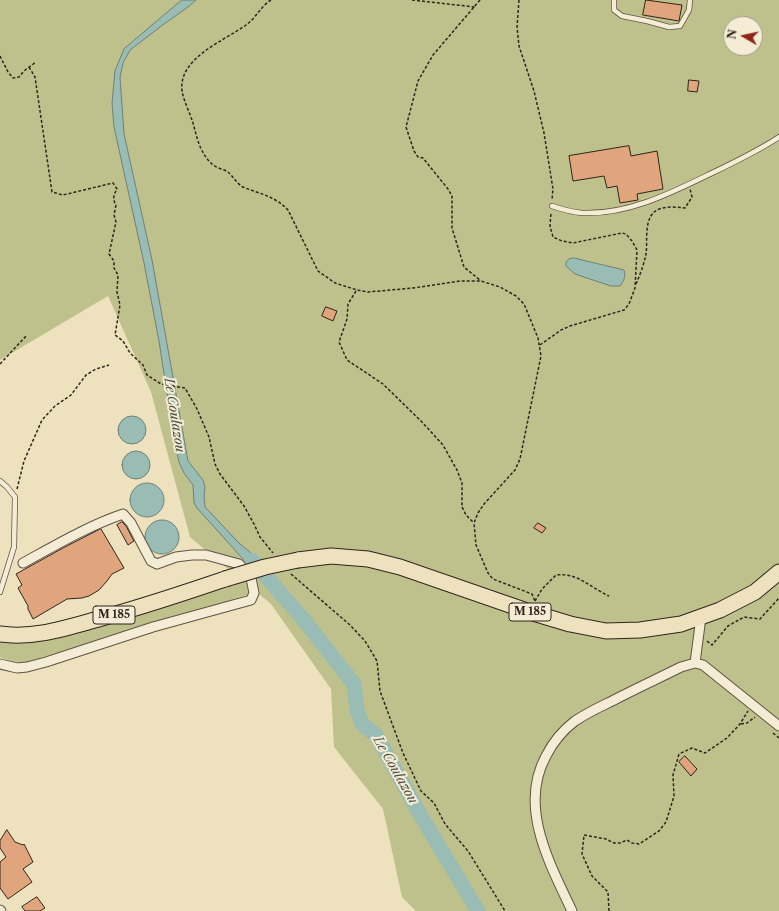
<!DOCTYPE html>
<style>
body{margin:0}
#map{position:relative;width:779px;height:911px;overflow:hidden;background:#eee1bd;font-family:"Libre Caslon Text",serif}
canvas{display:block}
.north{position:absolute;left:723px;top:16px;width:40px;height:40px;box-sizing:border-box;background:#f4ecd4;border:1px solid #a69c8b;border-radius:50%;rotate:279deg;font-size:11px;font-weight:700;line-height:16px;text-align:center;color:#30241d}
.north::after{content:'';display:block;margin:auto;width:14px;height:18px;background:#8f2418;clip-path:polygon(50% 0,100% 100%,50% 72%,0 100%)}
</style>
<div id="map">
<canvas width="779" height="911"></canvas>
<div class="north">N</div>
</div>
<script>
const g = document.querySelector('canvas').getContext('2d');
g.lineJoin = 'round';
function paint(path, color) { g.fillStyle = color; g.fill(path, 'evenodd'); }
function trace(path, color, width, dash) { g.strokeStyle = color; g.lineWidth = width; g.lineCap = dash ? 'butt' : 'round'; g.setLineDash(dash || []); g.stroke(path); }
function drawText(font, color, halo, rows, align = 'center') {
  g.font = font + ' "Libre Caslon Text",serif'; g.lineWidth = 4; g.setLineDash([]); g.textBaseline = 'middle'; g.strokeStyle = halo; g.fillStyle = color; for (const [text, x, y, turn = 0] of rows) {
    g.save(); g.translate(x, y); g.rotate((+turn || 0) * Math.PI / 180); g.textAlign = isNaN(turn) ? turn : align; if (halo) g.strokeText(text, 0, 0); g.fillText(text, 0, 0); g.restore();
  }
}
paint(new Path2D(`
 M0,0H779V911H416L402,897L383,809L334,747L331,689L271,604L248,585L249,594L198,611L26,662H13L0,657V638L242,581L190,537L151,392L108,296L0,360ZM731,24H755V48H731Z`), '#bfc18c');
const water = new Path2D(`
 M182,0H196L188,7L164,24L130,50L123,63L120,77L124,134L152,260L188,461L203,480L205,487L204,496L205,507L239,543L257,558L264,566L252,569L197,508L194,503L193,485L184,473L179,462L174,439L159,341L144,263L114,127L112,103L115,71L124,49Z
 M574,258L624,270C626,276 624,281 620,286H611L575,274L566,266V262L569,259Z
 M118 430a14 14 0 1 1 28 0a14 14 0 1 1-28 0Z
 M122 465a14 14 0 1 1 28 0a14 14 0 1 1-28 0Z
 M130 500a17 17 0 1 1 34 0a17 17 0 1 1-34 0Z
 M145 537a17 17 0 1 1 34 0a17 17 0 1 1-34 0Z`);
paint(water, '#99bdb4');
trace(water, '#6f8078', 1);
trace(new Path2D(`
 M252,560L303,619L354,684L357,710L362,724L376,735L421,816L478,911`), '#99bdb4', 15);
const building = new Path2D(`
 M646,0L682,5L679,21L643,15Z
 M689,80L699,81L697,92L688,91Z
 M629,146L631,156L657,151L663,189L637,194L638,200L620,203L617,186L607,188L604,176L573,181L569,156Z
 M326,307L337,311L333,321L322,316Z
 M122,522L126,526L134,541L128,545L117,525Z
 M538,523L546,528L542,533L534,528Z
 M101,529L124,568L112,574L107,581L99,590L89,596L82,598L67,599L33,619L28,609V606L18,588L22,585L16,574L63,548Z
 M685,756L697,769L691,776L679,762Z
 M7,830L15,842L23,845L24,844L33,862L23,869L32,882L8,899L0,888V862L6,857L0,848V841Z
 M37,897L45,908L40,911H25L22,907Z`);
paint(building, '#e1a57d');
trace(building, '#30241d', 1);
const service = new Path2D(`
 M614,0V10L622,16L647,21L669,27L680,26L689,10L690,0
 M552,206C561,209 571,212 582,213C628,215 671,193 712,173C735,162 758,151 779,137
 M0,481L7,487L15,497L14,547L0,592`);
const minor = new Path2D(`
 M695,663L701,617
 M0,664L17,668L27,667L46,662L153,627L251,600L254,593L251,578L239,564L206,555H192L176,557L157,564L151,561L131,523L123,514C88,526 56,545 23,563
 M0,910L1,911
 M572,911C550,864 518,807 546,756C553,742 563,730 575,721C588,712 602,706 616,699C637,688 659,678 681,667L695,663L703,665L779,726`);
const primary = new Path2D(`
 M298,560L331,556L368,559L400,567L530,612L570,624L606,631L640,630L681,624L720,610L755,592L779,572
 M0,634C35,639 69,627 102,618C144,606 184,593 225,579`);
trace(service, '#605345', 6);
trace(minor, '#605345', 11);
trace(primary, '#30241d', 17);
trace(new Path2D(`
 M271,0C261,6 256,18 246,25C224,41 178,58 182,91C184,102 190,113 193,123C197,138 200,153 212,164C216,168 223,169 228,172C233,176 237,184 243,187C260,194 275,196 288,210L318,271L335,283L357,290L368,292L413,288L460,281H481L500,287L516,296L524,304L538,338L541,356L520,459L515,470L484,504L478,513L474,523L476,545L488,573L493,579L532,594L535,601
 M412,0L475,7
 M480,0L433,55L418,81L406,127L414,151L418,157L423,158L448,189L452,196V228L464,267L481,281
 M519,0L517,27L519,46L534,91L544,133L553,189L552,200
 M0,56L8,72L13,78L19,77L24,71L36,62
 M29,67L35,77L52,192L63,195L113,183L117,189C114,194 112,199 116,205L114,215L116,222L109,254L114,261V268L118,275L117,292L120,305L115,335L123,341L130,353L143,365L147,375L161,384L185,388L197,409L209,437L215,464L220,474L244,506L254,524L260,537L273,553
 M636,284C640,275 644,264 646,254C648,241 643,218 657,210C665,206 676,207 685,208L692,197L690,189
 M356,291L348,304L347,319L339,342L347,360L383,384L422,422L443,445L457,470L462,483V507L466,515L474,523
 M540,345L561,330L570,326L624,310L629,304L635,288L637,250L632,241L626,234L622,233L573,243L562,241L553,237L550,226L551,212
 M0,364L27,335
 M17,489L24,461L42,420L55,406L71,395L86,375L96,369L109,365
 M291,574L350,625L365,641L377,661L380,691L403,753L421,791L434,803L445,824L468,851L505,911
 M535,601L542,589L556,575C577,572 591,588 609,596
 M707,641L712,645L728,626L744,617L760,619L779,598
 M741,724L747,723L755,717
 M773,733L779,738
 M609,911L608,892L592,876L582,854L584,835L606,839L614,843H620L627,840L632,843L639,844L659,831L666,822L674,796L673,775L679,754L692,748L705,753L727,738L740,724L748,711`), '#30241d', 1.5, [3, 2]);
trace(service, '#f4ecd4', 4.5);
trace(minor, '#f4ecd4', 9);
trace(primary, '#eee1bd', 15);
const primaryBridge = new Path2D(`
 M225,579L265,567L298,560`);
trace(primaryBridge, '#30241d', 17, []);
trace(primaryBridge, '#eee1bd', 15);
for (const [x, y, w] of [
 [530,612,42],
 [114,615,42]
]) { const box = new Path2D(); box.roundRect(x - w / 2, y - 9, w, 18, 3); g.fillStyle = '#f4ecd4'; g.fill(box); trace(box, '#30241d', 1); }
drawText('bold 11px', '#30241d', null, [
 ["M 185",530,612],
 ["M 185",114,615]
]);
drawText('italic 13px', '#50524a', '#f4ecd4', [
 ["Le Coulazou",174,415,81],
 ["Le Coulazou",395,770,60]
]);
</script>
